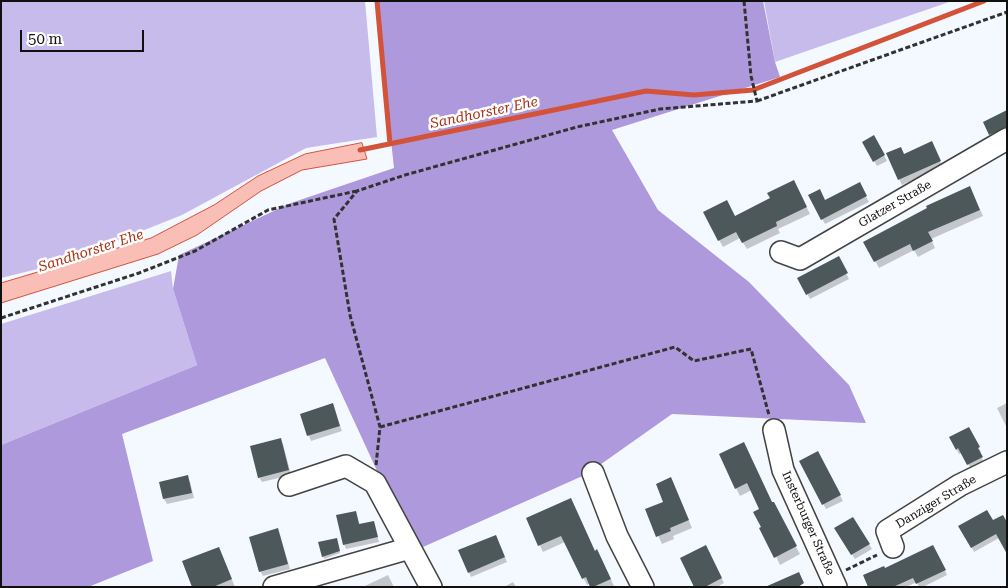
<!DOCTYPE html>
<meta charset="utf-8">
<style>
body{margin:0}
#map{position:relative;width:1008px;height:588px;overflow:hidden;background:#f4f9ff;font-family:"Roboto Serif",serif}
canvas{display:block}
.frame{position:absolute;inset:0;border:2px solid #101010;pointer-events:none}
.scale{position:absolute;left:20px;top:30px;width:124px;height:22px;box-sizing:border-box;border:2px solid #101010;border-top:0;padding-left:6px;font-size:15px;line-height:18px;white-space:nowrap;color:#101010;-webkit-text-stroke:4px #fff;paint-order:stroke}
</style>
<div id="map">
<canvas width="1008" height="588"></canvas>
<div class="frame"></div>
<div class="scale">50 m</div>
</div>
<script>
const g = document.querySelector('canvas').getContext('2d');
g.lineJoin = 'round';
function paint(path, color) { g.fillStyle = color; g.fill(path, 'evenodd'); }
function trace(path, color, width, dash) { g.strokeStyle = color; g.lineWidth = width; g.lineCap = dash ? 'butt' : 'round'; g.setLineDash(dash || []); g.stroke(path); }
function drawText(font, color, halo, rows, align = 'center') {
  g.font = font + ' "Roboto Serif",serif'; g.lineWidth = 5; g.setLineDash([]); g.textBaseline = 'middle'; g.strokeStyle = halo; g.fillStyle = color; for (const [text, x, y, turn = 0] of rows) {
    g.save(); g.translate(x, y); g.rotate((+turn || 0) * Math.PI / 180); g.textAlign = isNaN(turn) ? turn : align; if (halo) g.strokeText(text, 0, 0); g.fillText(text, 0, 0); g.restore();
  }
}
paint(new Path2D(`
 M1,1H365L377,137L306,148L182,215L62,263L1,278Z
 M764,1H952L775,62Z
 M171,271L173,289L197,365L1,445V324Z`), '#c7bbec');
paint(new Path2D(`
 M376,1H763L775,62L780,77L612,130L658,210L749,282L849,385L866,423L672,414L587,474L414,551L325,358L122,434L153,561L88,587H1V445L197,365L173,289L179,255L291,203L394,168Z`), '#ae99dd');
const water = new Path2D(`
 M362,143L367,159L302,170L261,191L197,235L158,254L1,303V283L151,238L214,205L258,176L305,154Z`);
paint(water, '#f9bfb6');
trace(water, '#d3523a', 1);
paint(new Path2D(`
 M1007,111V136L995,142L984,123Z
 M874,137L887,161L877,166L864,142Z
 M934,148L942,166L902,185L887,154L904,155Z
 M859,184L869,202L825,224L810,196L825,201Z
 M797,188L810,214L778,229L780,233L747,249L740,238L723,247L719,240L735,217Z
 M973,194L983,216L931,239L935,248L918,257L914,250L879,268L865,242Z
 M838,258L849,279L810,299L799,278Z
 M1007,403V428L997,408Z
 M332,405L342,431L311,441L301,415Z
 M968,428L981,452L979,453L984,462L971,469L962,453L959,454L950,438Z
 M280,439L283,444L291,475L262,482L259,477Z
 M744,444L772,504L800,554L780,565L763,528L761,510L752,490L740,496L736,488Z
 M817,453L843,501L826,509L801,462Z
 M187,477L190,482L194,498L167,504L164,499L161,483Z
 M671,479L692,528L673,536L674,539L662,544L646,510L665,502Z
 M356,512L360,525L373,522L379,542L346,549L344,544Z
 M986,512L999,538L974,552L960,526Z
 M853,518L872,549L855,559L836,529Z
 M527,519L595,552L601,558L614,586L592,587L590,583L587,585L565,542L543,552Z
 M280,535L290,569L263,576L260,571Z
 M337,541L340,553L324,559L320,543Z
 M498,541L507,562L471,577L469,572Z
 M219,548L235,587H194Z
 M936,551L947,575L923,587H919L917,582L906,587H869L885,570Z
 M708,552L724,583L717,587H696Z
 M388,575L394,587H365V586Z
 M513,582L516,587H504Z`), '#0003');
trace(new Path2D(`
 M377,1L390,144
 M360,150L646,91L694,95L753,90L984,1`), '#d3523a', 5);
paint(new Path2D(`
 M1007,110V127L989,135L983,122Z
 M874,135L885,155L873,162L862,142Z
 M932,141L941,161L898,180L886,153L901,147L904,154Z
 M794,180L807,207L776,222L777,226L742,243L736,232L718,241L703,212L727,200L735,216L770,198L767,193Z
 M860,182L867,196L821,220L808,195L820,189L825,200Z
 M970,186L980,210L928,232L933,241L913,251L910,244L874,262L863,242L927,208L926,206Z
 M839,256L848,273L806,295L797,278Z
 M333,403L340,426L307,436L300,414Z
 M969,427L980,447L978,448L983,457L967,465L958,448L956,450L949,437Z
 M281,438L289,470L258,478L250,446Z
 M744,442L772,502H774L797,546L774,558L759,528L761,527L753,512L759,509L747,483L735,489L719,454Z
 M818,451L841,495L822,505L799,461Z
 M188,475L192,493L163,499L159,482Z
 M671,477L689,520L670,528L671,531L656,537L645,509L663,502L656,484Z
 M571,498L595,551L597,549L611,579L593,587H590L586,577L582,579L561,536L538,546L526,518Z
 M987,510L993,520L1003,515L1007,522V554L996,534L971,548L958,526Z
 M356,511L359,524L374,521L378,537L343,545L336,515Z
 M853,517L870,544L851,555L834,528Z
 M278,528L288,564L259,572L249,537Z
 M496,535L505,557L468,573L458,550Z
 M337,538L340,551L322,557L318,542Z
 M706,545L722,578L705,587H694L680,558Z
 M933,545L946,570L916,584L913,578L893,587H868L863,575L884,566L885,568Z
 M219,547L232,579L213,587H192L182,561Z
 M799,572L804,583L798,587H765Z`), '#4c585a');
const minor = new Path2D(`
 M781,252L800,259L1007,139
 M774,430L783,470L836,587
 M593,473L617,536L643,587
 M289,485L346,466L375,483L431,587
 M893,547L887,531L960,485L1007,462
 M274,587L410,548`);
trace(minor, '#434343', 24);
trace(new Path2D(`
 M757,101L1007,12
 M1,318L139,273L195,251L268,210L357,191
 M380,427L675,347L694,361L751,349L769,415
 M376,465L380,427L350,315L334,219L357,191L405,175L577,127L660,109L757,101L751,76L744,1
 M846,570L877,555`), '#323232', 3, [5, 2.5]);
trace(minor, '#fff', 21);
drawText('12px', '#101010', '#fff', [
 ["Glatzer Straße",895,204,-30],
 ["Danziger Straße",936,502,-31],
 ["Insterburger Straße",808,523,66]
]);
drawText('italic 14px', '#a93013', '#fff', [
 ["Sandhorster Ehe",484,113,-12],
 ["Sandhorster Ehe",91,251,-18]
]);
</script>
